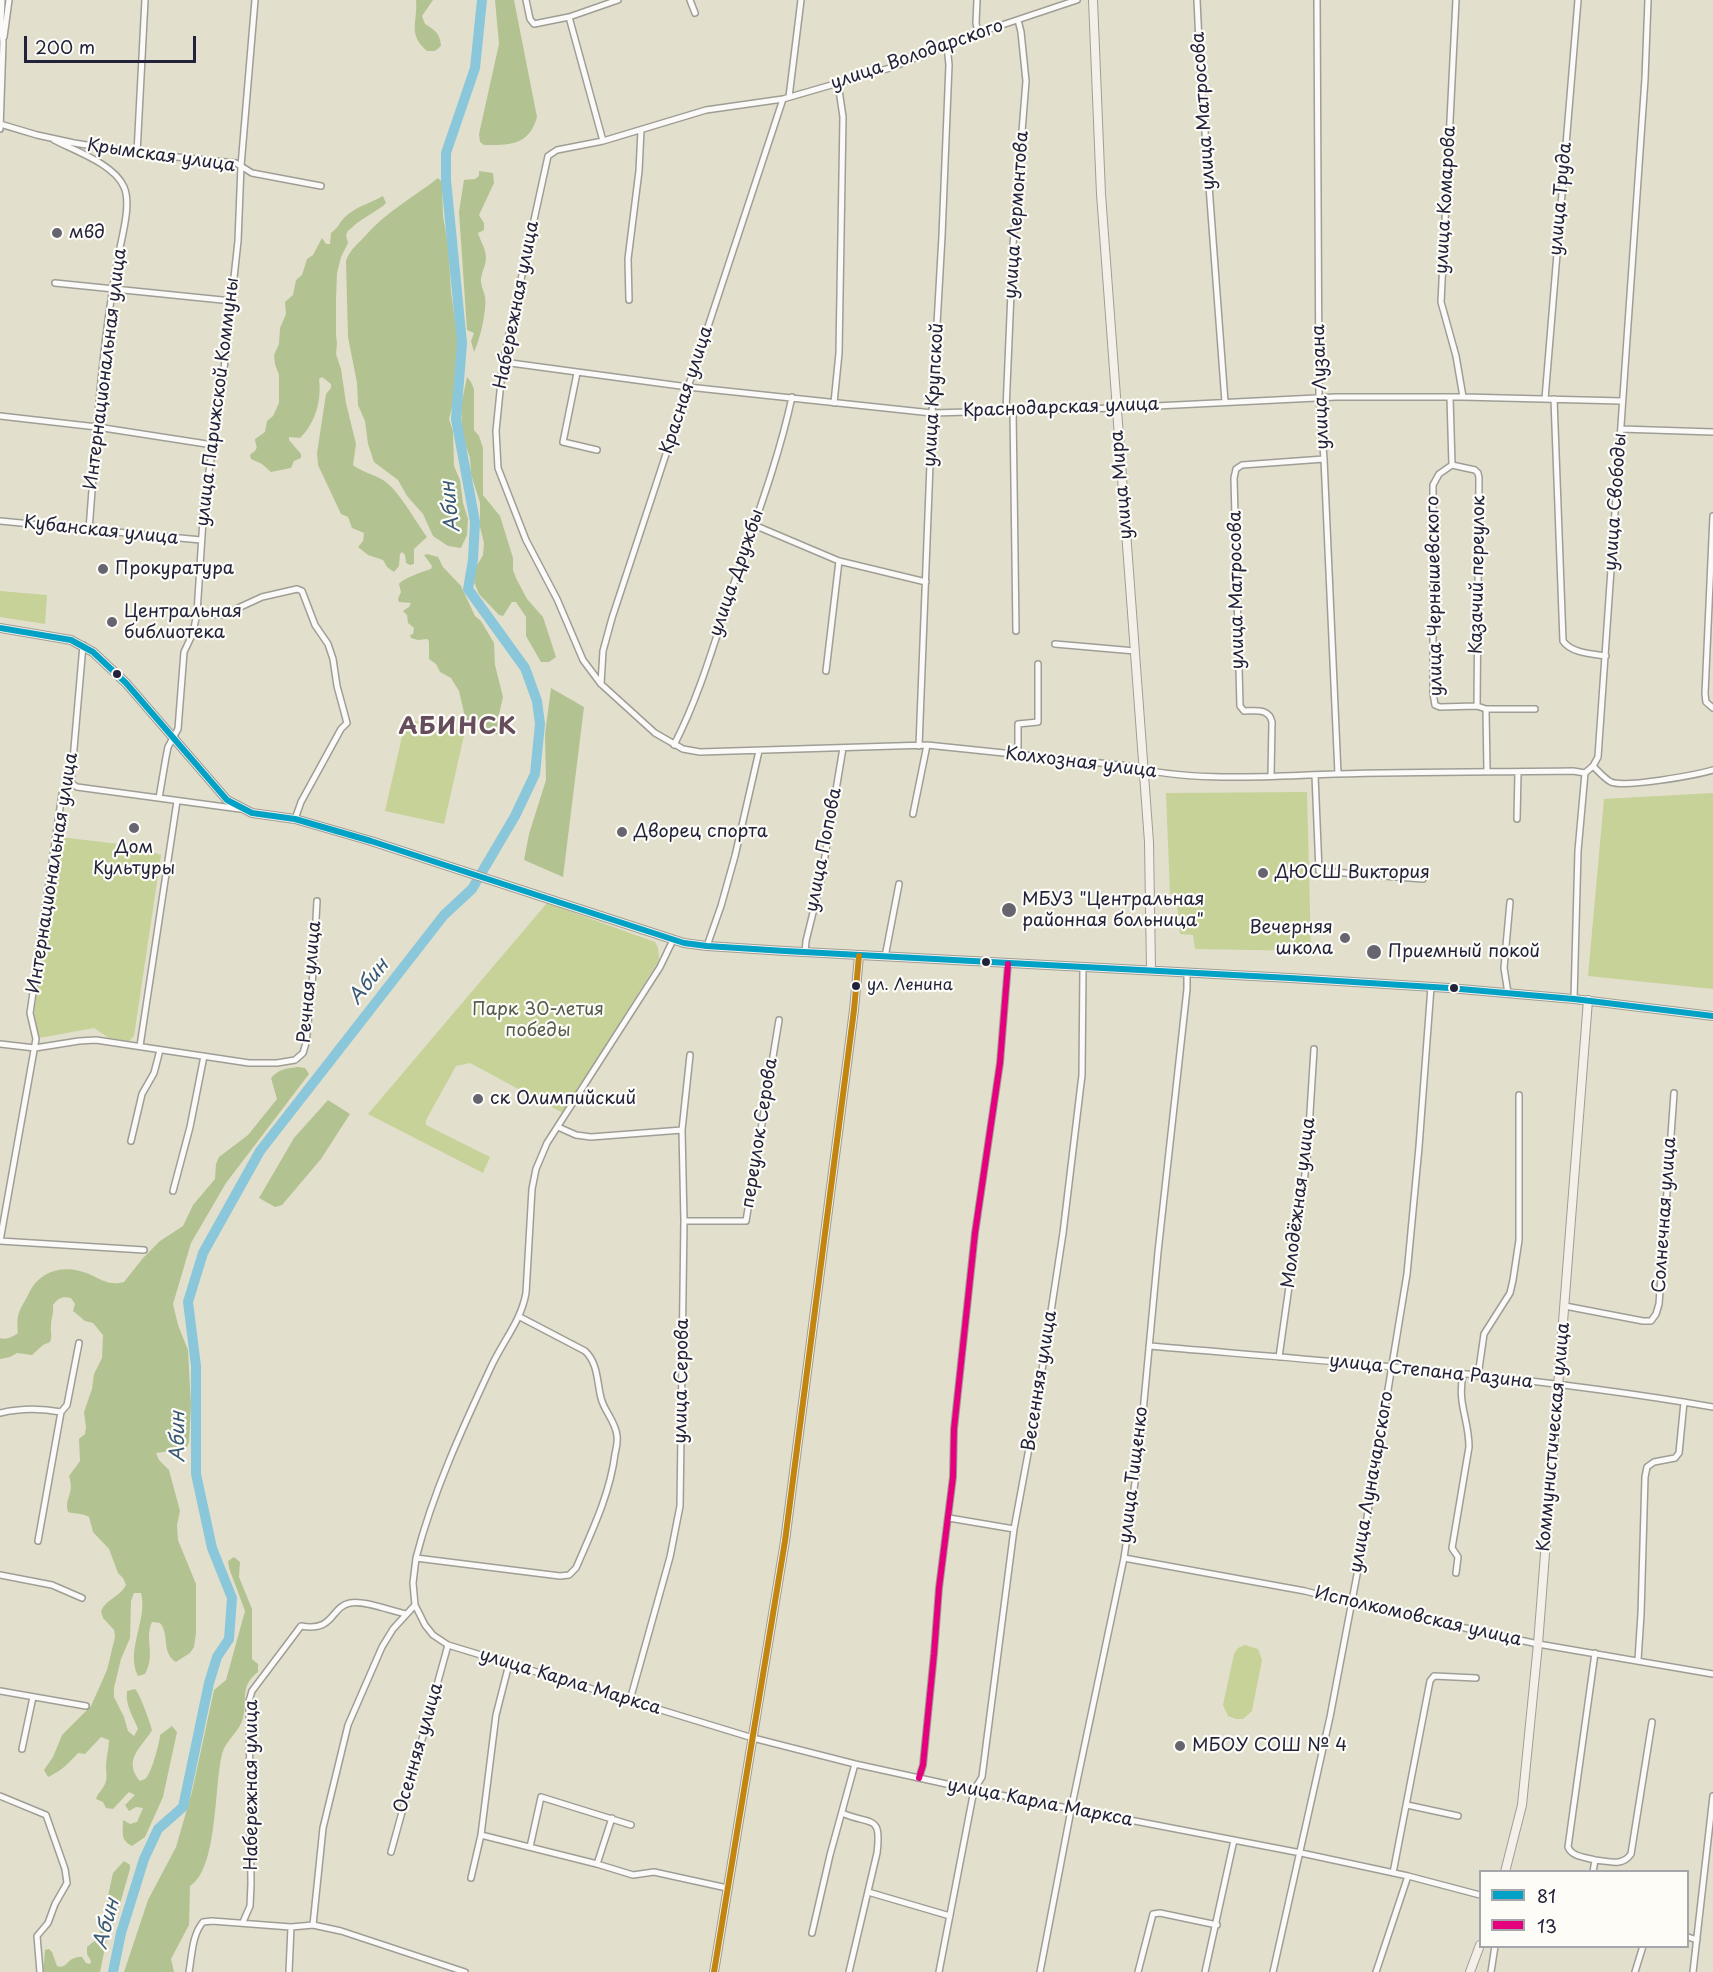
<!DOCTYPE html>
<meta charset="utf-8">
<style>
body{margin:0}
#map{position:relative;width:1713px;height:1972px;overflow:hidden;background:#e3dfcd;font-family:"Playpen Sans",sans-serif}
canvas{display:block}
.legend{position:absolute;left:1479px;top:1870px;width:210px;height:78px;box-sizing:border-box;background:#fdfcf7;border:2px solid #a5a5ac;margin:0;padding:8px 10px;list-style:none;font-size:18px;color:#22223b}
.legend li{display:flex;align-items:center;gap:12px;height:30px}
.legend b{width:30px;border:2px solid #a5a5ac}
.scale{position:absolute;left:24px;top:36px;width:172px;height:27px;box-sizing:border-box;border:3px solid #22223b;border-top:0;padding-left:8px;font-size:18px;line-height:21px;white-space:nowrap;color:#22223b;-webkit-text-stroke:4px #fdfcf7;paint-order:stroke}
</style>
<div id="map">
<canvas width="1713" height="1972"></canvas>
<ul class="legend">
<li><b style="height:8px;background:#02a2c7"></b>81</li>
<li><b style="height:8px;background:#e5007d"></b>13</li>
</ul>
<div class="scale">200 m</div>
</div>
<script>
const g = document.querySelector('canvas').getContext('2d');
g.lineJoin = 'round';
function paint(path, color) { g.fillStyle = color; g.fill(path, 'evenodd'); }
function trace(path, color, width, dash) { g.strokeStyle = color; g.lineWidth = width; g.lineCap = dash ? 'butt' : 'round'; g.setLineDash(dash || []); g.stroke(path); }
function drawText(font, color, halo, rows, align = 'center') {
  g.font = font + ' "Playpen Sans",sans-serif'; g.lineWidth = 4.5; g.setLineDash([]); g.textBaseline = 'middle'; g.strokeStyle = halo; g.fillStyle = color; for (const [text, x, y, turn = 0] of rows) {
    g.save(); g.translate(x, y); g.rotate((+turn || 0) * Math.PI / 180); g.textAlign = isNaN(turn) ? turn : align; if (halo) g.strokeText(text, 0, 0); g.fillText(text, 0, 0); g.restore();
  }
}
paint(new Path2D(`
 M0,591L47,595L45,624L0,617Z
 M406,719L465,731L444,824L385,811Z
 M1307,792L1311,951L1195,949L1193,935L1180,934L1176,894H1170L1166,793Z
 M1713,793V989L1588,976L1604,799Z
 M60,837L135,846L161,855L134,1036L129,1041L109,1038L94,1028L39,1038L34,1012Z
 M547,903L655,942L658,948L659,960L563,1113L470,1063L456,1066L426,1120V1125L490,1157L483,1173L368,1114Z
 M1245,1645L1258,1649L1262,1660L1252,1711L1243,1719H1236L1228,1716L1223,1705L1234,1654L1238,1648Z`), '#c6d298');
paint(new Path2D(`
 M416,0H433L422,16L425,24C435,30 440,33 441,46L435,51H427C407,34 418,22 416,0Z
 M495,0H514L537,117C529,146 509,145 484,145L480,142L479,134L499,44Z
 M479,171L493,173L494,183L479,215L484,223V230L478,233C480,240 483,244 485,251C488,262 483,268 481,278C480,284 484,291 485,297C487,310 480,340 474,352L471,341L474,333L467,330L459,212L464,180L475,179L479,176Z
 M438,178L442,182L443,216L448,244L451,292L458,341V386L449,419L453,431L454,466L460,480L463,503L468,519L467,535L461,548L448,546L433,536L423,514L407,496L398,480L374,462L368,444L365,421L358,405L357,383L348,337L346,261C350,249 358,244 366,235C387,211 414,197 438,178Z
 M383,196L386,203L383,206L357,223L348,231L346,235L348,243L341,257L337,273L336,300V335L337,343L336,354L341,369L346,403L356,444L353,465C362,472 373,474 383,480C398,489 416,522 427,537L414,549V564L410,565L406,563L405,555L402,552L400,554L399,566L394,572L387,567L383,560L368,555L358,547L363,541L364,533L352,528L348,517L341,514L318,465L317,453L326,394L331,388V384L322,377L319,379C322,400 315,424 300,438L289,437V440L301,454V458L294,461L291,468L271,472L262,464L251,459L250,455C260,447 256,449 255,439L265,432L267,421L273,416L279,403V375L275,364L274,355L279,344L280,328L286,314L285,302L293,295L296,280L302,275L307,259L313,255L322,238L326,244H330L331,233C339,227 339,223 344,218C354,207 371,203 383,196Z
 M467,377L471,382L474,389V430L479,436L483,448V495L500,516L513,558V570L516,578L527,599L543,617L556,657L549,662H541L526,636V617L516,602H512L503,616L499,615L479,594L474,582L475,569L483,555L484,543L480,527V503L471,474L470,458L462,434L461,406Z
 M427,554L438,557L443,567L461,586L475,616L481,621L494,643L495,665L503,697L498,719L500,735L478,731L467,726L459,691L451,678L440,672L436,664L429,659V641L427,639L418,640L411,638L410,635L413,634L414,628L408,623L407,615L403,611L409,607L411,603L399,602L398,599L401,592L399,584C402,579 424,571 431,569L432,566L424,555Z
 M551,688L584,707L563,877L524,860L529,834L546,780L545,734Z
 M298,1067L305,1068L309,1074L226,1183L191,1243L173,1304L178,1325L188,1350L191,1405L189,1442L186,1449L156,1453L159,1460L169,1470L180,1511L177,1525L178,1540L196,1584V1633L194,1647L190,1653L176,1662C161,1653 170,1635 160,1623L152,1622C144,1640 156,1654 145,1674L138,1676C125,1650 148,1620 141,1593H134L131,1601L130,1638L121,1659L114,1688V1697L124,1717L128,1731L134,1736L138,1729C133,1716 125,1705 127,1691L135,1689C140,1694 150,1722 152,1730C142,1747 122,1760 140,1781C145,1779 146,1779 148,1775C152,1770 160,1741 160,1735L172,1726L177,1732L163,1797L145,1837L132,1846C120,1840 123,1832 123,1820L130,1824L137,1822L143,1808L136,1807L129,1811L125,1805L135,1795L129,1792L113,1809L106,1808L103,1802L96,1799C98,1792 104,1789 106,1781C107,1776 106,1771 106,1766C106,1757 109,1749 109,1740L101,1737L85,1754L78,1753C68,1764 61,1771 48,1777L44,1770L53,1757L62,1735L91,1706L107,1670L115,1637L114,1630L103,1618L101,1611C106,1599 120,1597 126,1585L123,1578L118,1573L109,1549L93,1532L89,1517C82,1513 75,1514 68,1512C64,1497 75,1495 69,1476L80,1461L79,1439L85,1434L86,1427L84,1412L92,1389L94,1374L102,1358L103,1335L93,1323L85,1321L73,1311L75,1304L71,1298C62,1296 58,1298 53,1305C54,1314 51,1318 51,1326C50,1333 53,1335 50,1342L43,1345L32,1355L17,1353L10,1357L0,1359V1338C7,1340 12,1337 18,1333C16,1311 20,1311 29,1293C40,1270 65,1264 89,1274C102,1280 110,1286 124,1282L143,1258L160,1241L183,1226L193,1205L215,1179L216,1164L219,1157L248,1135L277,1099L271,1078C279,1069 287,1068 298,1067Z
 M328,1100L350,1114L321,1159L282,1205L275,1207L259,1198L294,1138Z
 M234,1557L240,1562L239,1577L252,1609V1659L258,1664V1672C239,1687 248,1698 243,1718C240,1731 225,1741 222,1754C214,1786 218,1869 190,1886L189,1925L171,1959L174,1972H124L148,1900L176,1847L192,1792L214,1690L226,1680L245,1611L229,1568L228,1561Z
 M124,1861L130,1865V1869L115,1921L107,1938L100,1972H43L45,1950L49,1949L52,1952L57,1966C68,1970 66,1956 82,1957L86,1963L90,1964L91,1961L87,1954V1947L99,1937L113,1873Z`), '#b2c391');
trace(new Path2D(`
 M113,1972L121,1933L144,1859L158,1829L183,1807L209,1683L217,1657L229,1639L232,1598L212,1548L196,1474V1366L188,1302L203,1253L260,1151L444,915L472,889L515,816L535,774L540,724L537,701L525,668L468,589L473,560L475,522L456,419L462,343L446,180V153L475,68L482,0`), '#8ac7db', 10);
const minor = new Path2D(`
 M526,0L530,19L534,24L569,17L618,0
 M690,0L695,13
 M977,0L976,23L978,33
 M1077,0L978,33L890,68L783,99L706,110L603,141L557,150L548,156L503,362L496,431L498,468L526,540L557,599L583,660L601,684L655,733L683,749L700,752L927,745L1129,766C1191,783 1270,776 1335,774C1414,772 1494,772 1573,771L1585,773
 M1197,0L1200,64L1225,402
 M1317,0L1319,397L1324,459L1338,774
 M1456,0L1441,302L1456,356L1463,397
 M569,17L603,141
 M4,37L9,0
 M789,97L801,0
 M0,124L37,135L74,143L137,153L236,163L252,173L321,186
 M0,129L3,42L1,22L2,0
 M54,140C75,151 114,164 124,187C132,205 121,239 118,258C101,348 96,440 89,530
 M137,153L145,0
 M55,283L232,301
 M629,300L628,259L639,171L641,130
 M503,362L688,387L932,413L1116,408L1336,397H1463L1622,401
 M577,373L563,442L597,450
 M1450,397L1452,465
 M1545,399L1578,0
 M1554,399L1563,641C1571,653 1592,654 1606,656
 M834,403L839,353L843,117L838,83
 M1006,410L1013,245L1026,81L1021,32L1018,20
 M1013,410L1016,631
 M0,416L97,427L213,445
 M1621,429L1713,432
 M1452,465L1439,474L1433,485V693L1435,705L1440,707L1477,706L1486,709H1535
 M1452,465L1475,470L1478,473L1479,478L1477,706
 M1713,516L1705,694L1706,702L1713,708
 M0,521L201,540
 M754,525L839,561L926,582
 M197,613L223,615L262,597L297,589L302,591L315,625L328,644L333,659L337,686L347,723L341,729L301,802L295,819
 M1055,644L1135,651
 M83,645L71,783L62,794L30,1013L36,1039L0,1241L144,1250
 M826,671L839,561
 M601,684L603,651L612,618L783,99
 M1486,709L1487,772
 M674,745C700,695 715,640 733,586C754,524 778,462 792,397
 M919,746L932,413L942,236L949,65L947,45
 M1018,755V724L1038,722V664
 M1593,766C1598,771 1605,779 1611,782C1625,788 1696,775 1713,770
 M1315,775L1319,871L1423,879
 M1271,776L1272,722C1269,708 1256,711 1244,711L1240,706L1234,478L1236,469L1242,465L1324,459
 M71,783L77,787L240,809
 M159,798L166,757L168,747L178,729L184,652L193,633L197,613L204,504L222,387L238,241L241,166L255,0
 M913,814L927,745
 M1517,819L1518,772
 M673,940L660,967L547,1143L536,1169L532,1189L526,1293C521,1321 503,1341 491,1367C462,1429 433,1492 416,1558L413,1583L415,1605L425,1625L433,1635L448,1645L753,1738L855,1764L974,1790L1301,1853L1408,1876L1480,1895
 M707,946L721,906L735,856L759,751
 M805,953L806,941L821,880L843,748
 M885,957L899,884
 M1508,993L1504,968L1510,902
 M1574,999L1578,851L1585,773L1593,766L1598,757L1645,79L1648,0
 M0,1044L35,1048L79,1041L96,1040L249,1063H277L295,1060L303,1053L306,1043L313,973L317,901
 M140,1046L177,801
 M558,1127L576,1135L591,1137L682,1130
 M131,1141L142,1094L154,1073L160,1050
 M173,1191L190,1127L204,1056
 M684,1221H746L779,1020
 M1565,1306L1643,1321H1651L1656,1314L1659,1304L1674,1093
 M1149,1346C1337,1362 1527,1375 1713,1407
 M1279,1357L1307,1160L1314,1049
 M1478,1376L1484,1334L1510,1293L1513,1280L1519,1240V1095
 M61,1412L67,1405L79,1343
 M0,1413C21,1408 40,1408 61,1412
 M949,1518L1014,1529
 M38,1541L61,1412
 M416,1558L560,1576L569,1575L576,1568C592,1531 610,1494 615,1454C616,1449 618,1442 617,1436C616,1422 604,1411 601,1398C597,1382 598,1363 585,1351L520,1317
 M1124,1558L1305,1591L1351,1603L1538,1644L1713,1674
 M1456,1573L1458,1557L1452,1548L1469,1447C1469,1419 1457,1404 1463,1375
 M0,1575L52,1585L82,1598
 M1638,1660L1641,1614L1645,1477L1647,1467L1654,1462L1675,1458L1679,1453L1684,1402
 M0,1691L86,1706
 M630,1700L670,1557L680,1506L684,1221L682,1130L690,1055
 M22,1749L33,1697
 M919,1778L923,1765L934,1654L939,1588L953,1477L954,1429L975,1233L1000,1063L1008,964
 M0,1796L46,1815L65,1869L67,1883L55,1904L48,1923L37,1936L40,1972
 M1407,1805L1458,1816
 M842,1813C871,1826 882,1813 877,1853L849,1972
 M481,1835L597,1864L633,1875L654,1872L727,1888
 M530,1847L541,1797L631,1825
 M391,1852L448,1645
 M1595,1860C1585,1857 1572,1857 1568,1847L1595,1653
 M597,1864L612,1818
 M1593,1872L1595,1860C1609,1861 1622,1867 1631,1854L1652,1722
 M1393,1873L1430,1681L1434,1676L1476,1678
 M471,1878L481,1835L496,1715L509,1664
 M868,1892L950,1916
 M243,1922L250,1906L251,1884L249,1701L252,1691L301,1626C335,1632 330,1607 350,1603C364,1600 391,1611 406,1614
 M313,1925L323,1828L348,1725L382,1647L393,1629L415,1605
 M812,1933L830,1855L855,1764
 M1688,1937L1697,1940
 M189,1972C192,1955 192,1935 203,1922L212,1921L291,1927L313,1925L341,1931L465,1972
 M289,1972L291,1927
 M939,1972L974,1790L982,1777L1014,1529L1035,1416L1063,1233L1082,1075L1083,968
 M1040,1972L1071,1810L1124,1558L1139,1455L1158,1252L1187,989V972
 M1138,1972L1153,1914L1160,1913L1217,1925
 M1205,1972L1234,1840
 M1273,1972L1330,1717L1362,1548L1407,1274L1419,1147L1431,987
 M1376,1972L1408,1876
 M1491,1972L1495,1946
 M1635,1972L1643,1946
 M1693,1972L1713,1796`);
const secondary = new Path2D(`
 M1093,0L1101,194L1149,842L1151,970
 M0,628L71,640L93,652L126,683L227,800L252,813L295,819L371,841L684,943L707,946L785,951L1290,978L1449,988L1574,999L1713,1016
 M1505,1872L1522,1805L1538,1644L1588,1000
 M714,1972L785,1541L854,1010L859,956
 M1470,1972L1480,1945`);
trace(minor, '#9f9e96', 8);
trace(secondary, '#9f9e96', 10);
trace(minor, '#fbfaf8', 5);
trace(secondary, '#f4f0e9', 8);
trace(new Path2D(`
 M0,628L71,640L93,652L126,683L227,800L252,813L295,819L371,841L684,943L707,946L785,951L1290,978L1449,988L1574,999L1713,1016`), '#02a2c7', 6);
trace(new Path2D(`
 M919,1778L923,1765L934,1654L939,1588L953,1477L954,1429L975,1233L1000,1063L1008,964`), '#e5007d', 6);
trace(new Path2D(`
 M714,1972L785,1541L854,1010L859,956`), '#c2850f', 6);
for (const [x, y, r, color] of [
 [57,233,6,"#66646e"],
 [103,569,6,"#66646e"],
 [112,622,6,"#66646e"],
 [117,674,5,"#22223b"],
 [134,828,6,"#66646e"],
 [622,832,6,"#66646e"],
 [1263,873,6,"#66646e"],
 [1009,910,8,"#66646e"],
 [1345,938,6,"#66646e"],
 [1374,952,8,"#66646e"],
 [986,962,5,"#22223b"],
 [856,986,5,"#22223b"],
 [1454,988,5,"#22223b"],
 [478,1099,6,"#66646e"],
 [1180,1746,6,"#66646e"]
]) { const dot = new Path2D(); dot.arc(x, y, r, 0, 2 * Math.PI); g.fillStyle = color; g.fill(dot); trace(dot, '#fdfcf7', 2); }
drawText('16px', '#22223b', '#fdfcf7', [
 ["ул. Ленина",867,986]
], 'left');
drawText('18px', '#22223b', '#fdfcf7', [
 ["улица Володарского",917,55,-19],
 ["улица Матросова",1204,111,-94],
 ["Крымская улица",161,156,8],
 ["улица Труда",1561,199,-85],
 ["улица Комарова",1446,200,-87],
 ["улица Лермонтова",1017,215,-86],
 ["Набережная улица",517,305,-79],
 ["Интернациональная улица",106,369,-83],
 ["улица Лузана",1321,387,-92],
 ["Красная улица",687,390,-72],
 ["улица Крупской",934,395,-87],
 ["улица Парижской Коммуны",218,402,-83],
 ["Краснодарская улица",1061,408,-2],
 ["улица Мира",1122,485,-95],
 ["улица Свободы",1616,502,-86],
 ["Кубанская улица",101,531,6],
 ["улица Дружбы",737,573,-71],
 ["Казачий переулок",1478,575,-89],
 ["улица Матросова",1237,590,-91],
 ["улица Чернышевского",1435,596,-91],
 ["Колхозная улица",1081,763,7],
 ["улица Попова",824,850,-79],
 ["Интернациональная улица",53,873,-81],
 ["Речная улица",310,982,-85],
 ["переулок Серова",760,1133,-81],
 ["Молодёжная улица",1299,1203,-83],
 ["Солнечная улица",1665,1215,-86],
 ["улица Степана Разина",1431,1372,6],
 ["улица Серова",682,1381,-89],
 ["Весенняя улица",1040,1381,-81],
 ["Коммунистическая улица",1554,1437,-85],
 ["улица Тищенко",1134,1475,-83],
 ["улица Луначарского",1372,1482,-80],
 ["Исполкомовская улица",1418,1617,13],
 ["улица Карла Маркса",570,1682,17],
 ["Осенняя улица",419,1748,-74],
 ["Набережная улица",252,1785,-90],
 ["улица Карла Маркса",1040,1803,11]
]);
drawText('18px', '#22223b', '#fdfcf7', [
 ["мвд",69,233],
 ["Прокуратура",115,569],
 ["Центральная",124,612],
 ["библиотека",124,633],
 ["Дворец спорта",634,832],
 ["Дом",134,848,"center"],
 ["Культуры",134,869,"center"],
 ["ДЮСШ Виктория",1275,873],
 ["МБУЗ \"Центральная",1022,900],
 ["районная больница\"",1022,921],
 ["Вечерняя",1333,928,"right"],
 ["школа",1333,949,"right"],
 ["Приемный покой",1388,952],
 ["ск Олимпийский",490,1099],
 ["МБОУ СОШ № 4",1192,1746]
], 'left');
drawText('18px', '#535c4c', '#fdfcf7', [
 ["Парк 30-летия",538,1010],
 ["победы",538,1031]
]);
drawText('italic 20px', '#395875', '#fdfcf7', [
 ["Абин",451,507,-96],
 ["Абин",369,982,-52],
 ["Абин",178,1437,-90],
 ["Абин",107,1924,-75]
]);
g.letterSpacing = '1.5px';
drawText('bold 24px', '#654d5b', '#fdfcf7', [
 ["АБИНСК",458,727]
]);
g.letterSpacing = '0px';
</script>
